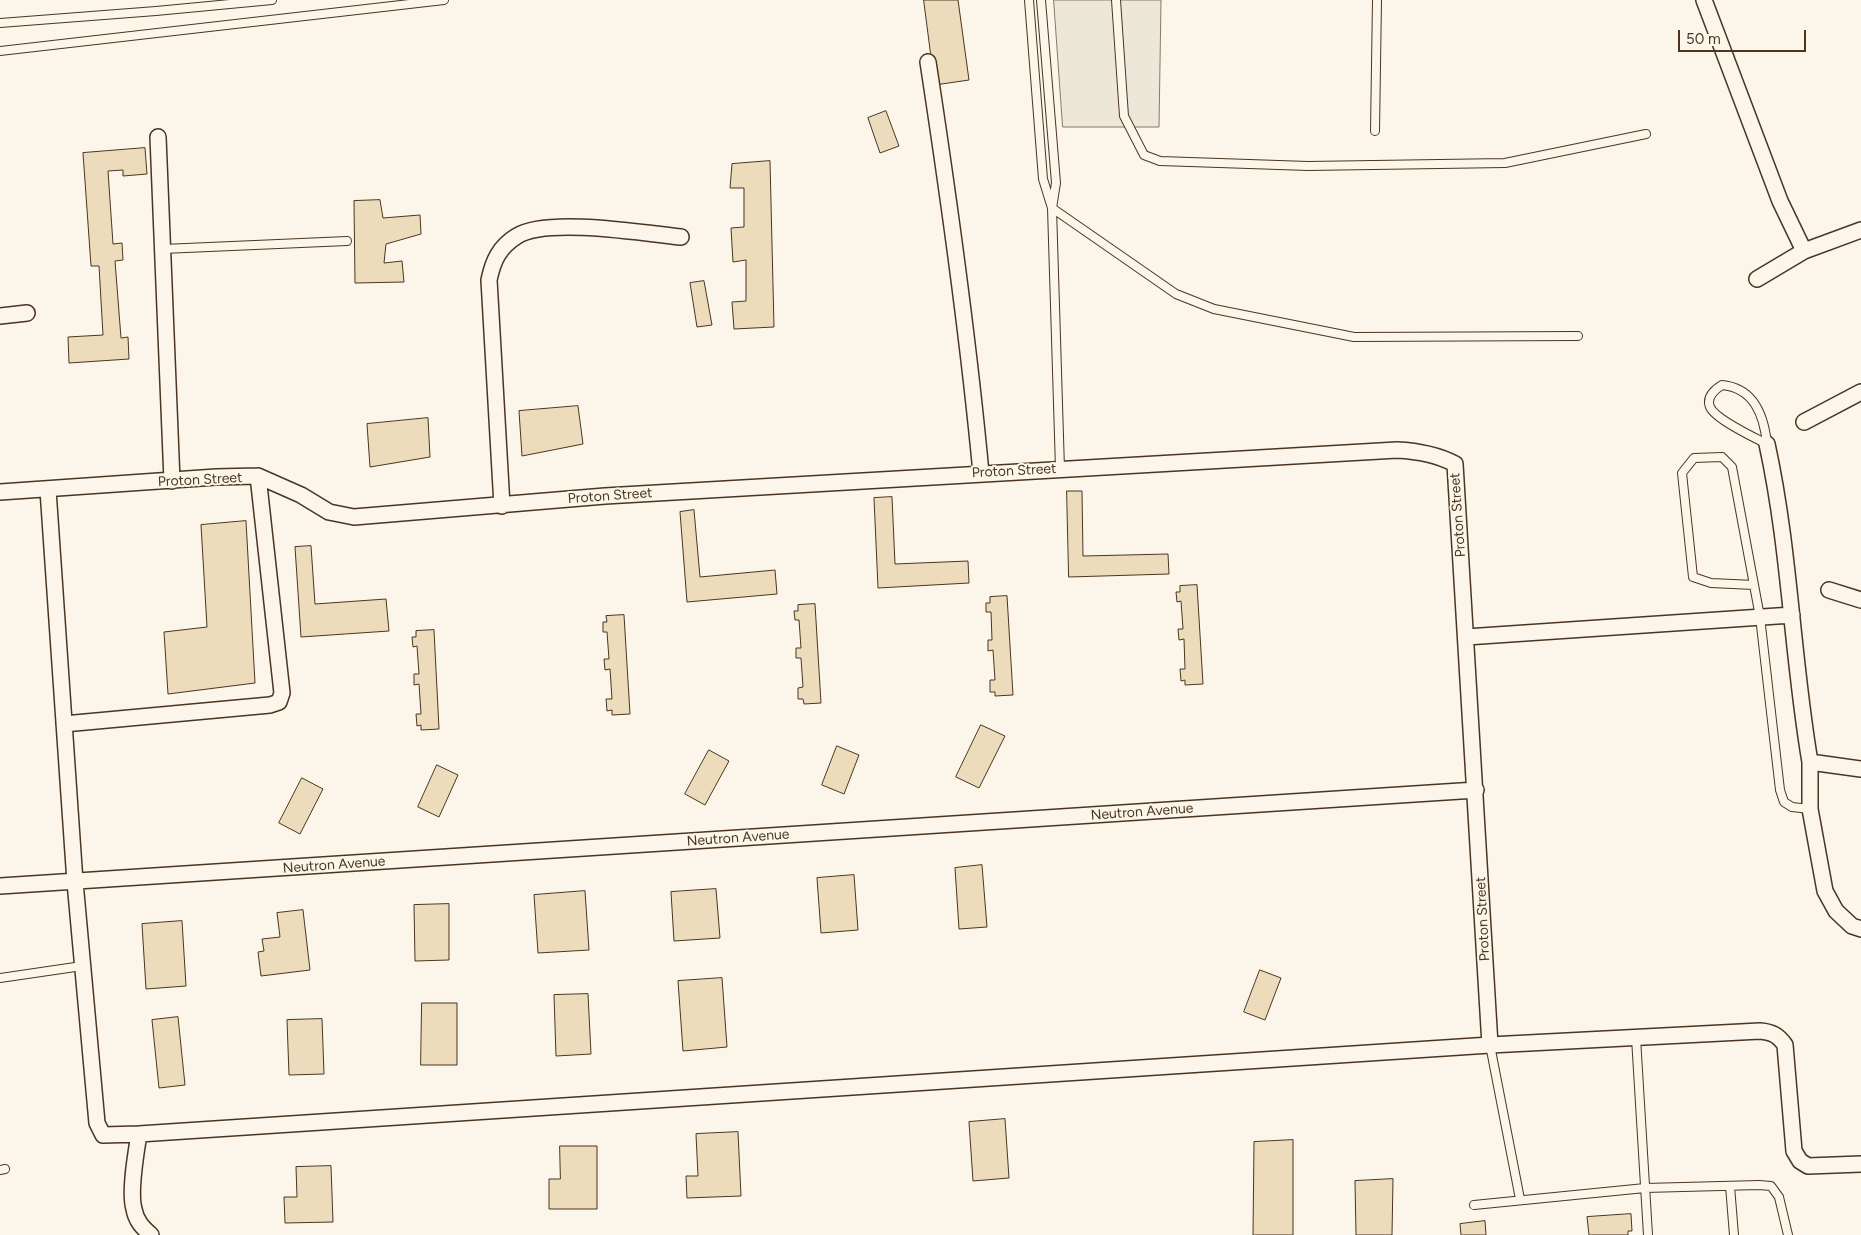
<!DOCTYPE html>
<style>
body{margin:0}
#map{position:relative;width:1861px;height:1235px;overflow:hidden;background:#fbf6e9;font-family:Figtree,sans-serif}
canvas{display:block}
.scale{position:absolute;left:1678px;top:30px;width:128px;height:22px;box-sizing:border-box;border:2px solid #4a3520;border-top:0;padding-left:6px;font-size:15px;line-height:18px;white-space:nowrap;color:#4a3520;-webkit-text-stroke:4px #fbf6e9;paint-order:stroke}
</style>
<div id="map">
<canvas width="1861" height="1235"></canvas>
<div class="scale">50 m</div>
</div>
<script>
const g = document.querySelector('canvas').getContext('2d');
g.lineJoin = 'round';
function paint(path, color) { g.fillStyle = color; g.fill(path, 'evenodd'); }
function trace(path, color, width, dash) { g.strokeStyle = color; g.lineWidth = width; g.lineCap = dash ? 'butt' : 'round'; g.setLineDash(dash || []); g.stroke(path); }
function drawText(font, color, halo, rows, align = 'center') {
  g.font = font + ' Figtree,sans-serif'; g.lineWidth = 4; g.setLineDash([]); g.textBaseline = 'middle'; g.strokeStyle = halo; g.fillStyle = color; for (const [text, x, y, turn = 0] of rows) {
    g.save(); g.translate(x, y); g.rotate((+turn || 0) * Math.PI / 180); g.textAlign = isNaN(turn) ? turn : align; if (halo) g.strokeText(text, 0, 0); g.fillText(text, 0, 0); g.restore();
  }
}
const parking = new Path2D(`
 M1054,0H1161L1159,127H1063Z`);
paint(parking, '#ede7d9');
trace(parking, '#887966', 1);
const building = new Path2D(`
 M924,0H958L969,80L935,85Z
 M886,111L899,146L880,153L868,118Z
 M145,148L147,174L123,176V170L108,171L113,244L122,243L123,260L115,261L121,338L128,337L129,359L69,363L68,337L103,335L99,266H91L83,153Z
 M770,161L774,327L734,329L732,302L746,301V260L733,262L731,228L744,227V188H730L732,164Z
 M380,200L383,218L420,215L421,234L386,244L384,263L402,261L404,282L355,283L354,201Z
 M704,281L712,325L697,327L690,283Z
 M578,406L583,444L522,456L519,411Z
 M428,418L430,457L370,467L367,424Z
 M1067,491H1082L1083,556L1168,554L1169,574L1069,577Z
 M892,497L895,564L968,561L969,583L878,588L874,498Z
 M694,510L700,577L775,570L777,594L687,602L680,512Z
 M246,521L255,683L168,694L164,632L207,627L201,525Z
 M311,546L315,604L386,599L389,631L301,637L295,547Z
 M1197,585L1203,684L1185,685V680L1181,681L1180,669H1185L1184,639L1179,640L1178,629H1183L1181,601L1177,602L1176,592H1180V586Z
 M1007,596L1013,695L995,696V692H990V680H995L993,650L988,651V640H992L991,612H986V603H990V597Z
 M815,604L821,703L804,704L803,699H798V688L803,687L801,658H796V648H801L799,620H795L794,611H798V605Z
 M624,615L630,714L612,715V710L607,711L606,699H612L610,669L605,670L604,659H609L607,632H603V622H607L606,616Z
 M434,630L439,729L421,730V725L417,726L416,714H421L419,684L414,685V674H419L417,646L413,647L412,637H416V631Z
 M981,725L1005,736L979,788L956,777Z
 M837,746L859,755L844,794L822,785Z
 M709,750L729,761L705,805L685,794Z
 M437,765L458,775L439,817L418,807Z
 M302,778L323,789L300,834L279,823Z
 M982,865L987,927L959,929L955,868Z
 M854,875L858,930L821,933L817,878Z
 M716,889L720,938L674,941L671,892Z
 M585,891L589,950L538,953L534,895Z
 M449,904V960L415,961L414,905Z
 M303,910L310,970L261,976L258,952L264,951L262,939L280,937L277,913Z
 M182,921L186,986L146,989L142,924Z
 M1260,970L1281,978L1265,1020L1244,1012Z
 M722,978L727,1047L683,1051L678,981Z
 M588,994L591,1054L556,1056L554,995Z
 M422,1003H457V1065H421Z
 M178,1017L185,1085L159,1088L152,1020Z
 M322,1019L324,1074L289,1075L287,1020Z
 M1005,1119L1009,1178L973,1181L969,1122Z
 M738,1132L741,1196L687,1198L686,1176H698L696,1134Z
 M1293,1140V1235H1253L1254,1142Z
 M560,1146H597V1209H549V1179H560Z
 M331,1166L333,1222L285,1223L284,1197H297L296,1167Z
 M1393,1179L1392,1235H1356L1355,1181Z
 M1631,1214L1632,1231H1628V1235H1589L1587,1217Z
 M1485,1221L1486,1235H1461L1460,1224Z`);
paint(building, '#ecdcbc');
trace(building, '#4a3520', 1);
const service = new Path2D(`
 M1029,0L1043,179L1052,208L1176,294L1214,309L1354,337L1578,336
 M1041,0L1056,183L1052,208L1060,469
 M1116,0L1124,116L1144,155L1160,161L1308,166L1505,163L1646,134
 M0,23L156,11L272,0
 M0,51L444,0
 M1375,131L1377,0
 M163,249L347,241
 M1722,385C1754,388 1764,415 1767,444C1755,438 1715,419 1710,407C1706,397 1714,390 1722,385Z
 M1754,585L1711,583L1693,577L1682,473L1694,458L1722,457L1732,467L1760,617L1780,790L1784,802L1792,807L1810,809
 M0,978L82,966
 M1636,1038L1648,1235
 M1490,1045L1520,1199
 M0,1170L5,1169
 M1730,1186L1734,1235
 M1474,1205L1645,1188L1759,1185L1771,1186L1779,1197L1788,1235`);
const minor = new Path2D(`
 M1704,0L1780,201L1804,251L1861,230
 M928,62C949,199 968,335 981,473
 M158,137L172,481
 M1757,279L1804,251
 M0,316L27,313
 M1804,422L1861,392
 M1767,444C1790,549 1792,657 1810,762L1861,769
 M48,490L75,882L97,1123L103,1135L139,1134L1490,1045L1760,1031C1772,1032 1778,1035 1785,1045L1794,1151L1800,1161L1808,1166L1861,1164
 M0,492L216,477L258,476L301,495L329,512L354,517L605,496L1397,450C1418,451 1436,454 1455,464L1490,1045
 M502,506L489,280C493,261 499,247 517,236C546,217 644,233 681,237
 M1829,590L1861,600
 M1466,637L1792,615
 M64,724L270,705L279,702L282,693L258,476
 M1810,762V809L1825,891L1836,911L1852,926L1861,929
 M0,886L1476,790
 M139,1134C136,1153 129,1192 134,1209C136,1221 143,1228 151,1235`);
trace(service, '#4a3520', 10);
trace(minor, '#4a3520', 18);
trace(service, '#fbf6e9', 8);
trace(minor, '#fbf6e9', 15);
drawText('14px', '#4a3520', '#fbf6e9', [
 ["Proton Street",1014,471,-3],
 ["Proton Street",200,480,-3],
 ["Proton Street",610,496,-4],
 ["Proton Street",1458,515,-94],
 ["Neutron Avenue",1142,812,-4],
 ["Neutron Avenue",738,838,-4],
 ["Neutron Avenue",334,865,-4],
 ["Proton Street",1483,919,-93]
]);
</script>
